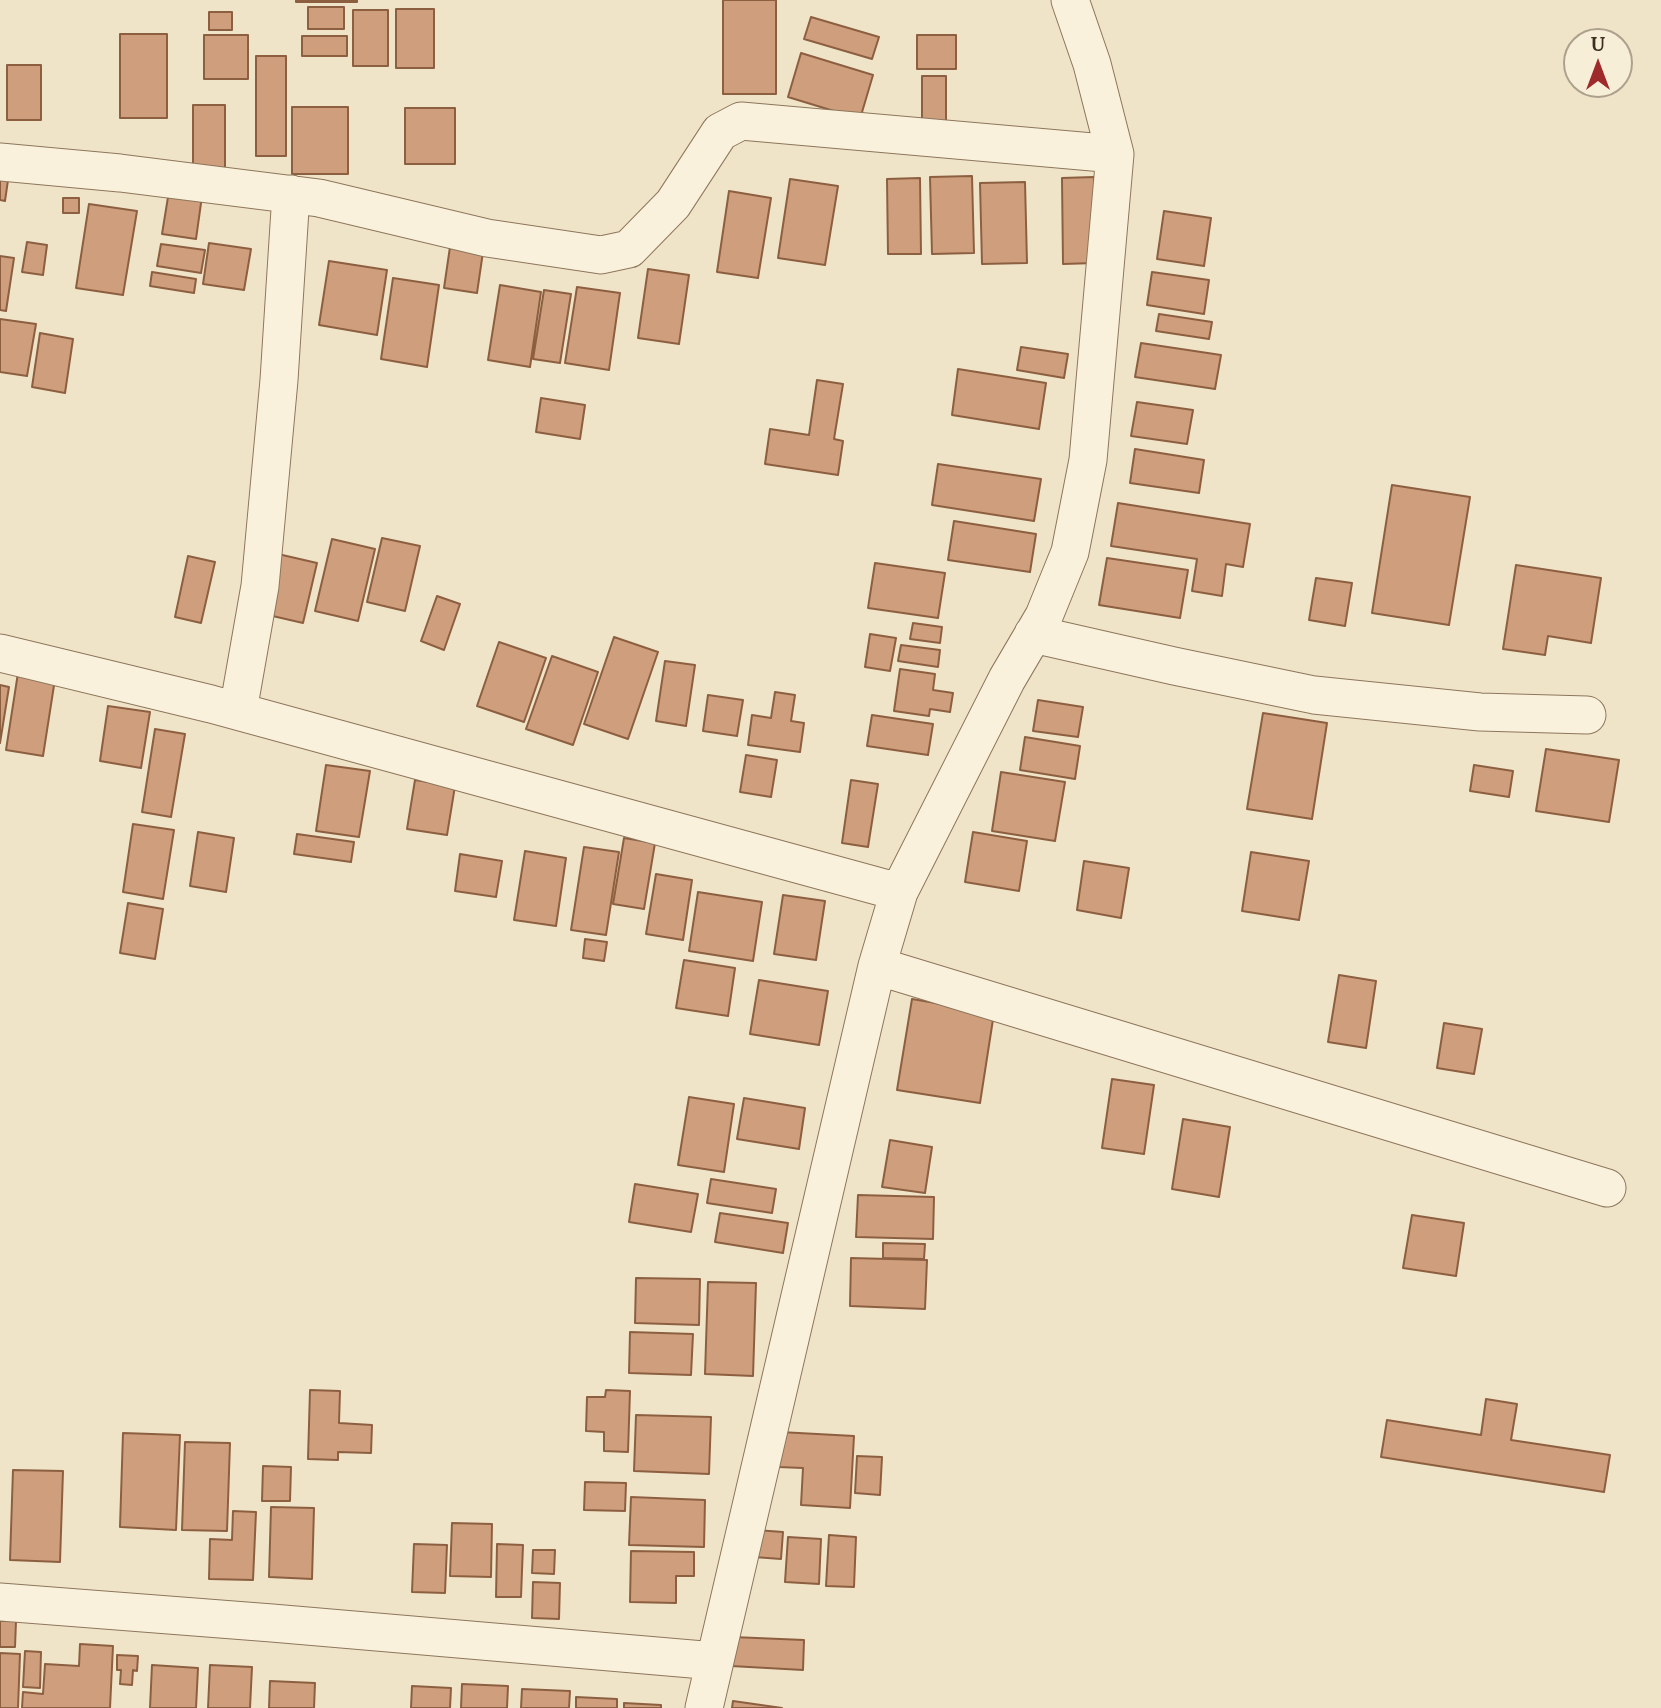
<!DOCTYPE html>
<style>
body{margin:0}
#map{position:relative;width:1661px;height:1708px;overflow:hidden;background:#f0e4c8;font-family:Lora,serif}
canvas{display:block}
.north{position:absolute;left:1563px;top:28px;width:70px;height:70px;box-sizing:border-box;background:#f7eed8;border:2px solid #ada18e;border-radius:50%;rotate:0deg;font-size:19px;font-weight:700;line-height:28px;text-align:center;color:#3d2e20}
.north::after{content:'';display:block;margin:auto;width:24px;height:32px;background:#9e2a2b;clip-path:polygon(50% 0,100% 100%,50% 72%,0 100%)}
</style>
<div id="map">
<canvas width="1661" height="1708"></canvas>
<div class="north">U</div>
</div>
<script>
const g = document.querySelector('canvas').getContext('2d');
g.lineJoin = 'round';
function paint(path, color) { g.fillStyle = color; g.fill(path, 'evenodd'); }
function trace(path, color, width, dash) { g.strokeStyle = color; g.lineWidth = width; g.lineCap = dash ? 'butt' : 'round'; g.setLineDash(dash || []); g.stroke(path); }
const building = new Path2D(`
 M296,0H357V2H296Z
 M723,0H776V94H723Z
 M308,7H344V29H308Z
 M396,9H434V68H396Z
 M353,10H388V66H353Z
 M209,12H232V30H209Z
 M811,17L879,37L872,59L804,39Z
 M120,34H167V118H120Z
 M204,35H248V79H204Z
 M917,35H956V69H917Z
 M302,36H347V56H302Z
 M801,53L873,75L860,119L788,97Z
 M256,56H286V156H256Z
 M7,65H41V120H7Z
 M922,76H946V126H922Z
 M193,105H225V173H193Z
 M292,107H348V174H292Z
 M405,108H455V164H405Z
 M0,172L9,173L5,201L0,200Z
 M972,176L974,253L932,254L930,177Z
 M1094,177L1095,263L1063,264L1062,178Z
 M920,178L921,254H888L887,179Z
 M790,179L838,186L825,265L778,258Z
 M1025,182L1027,263L982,264L980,183Z
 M169,191L202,196L196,239L162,234Z
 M729,191L771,198L758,278L717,272Z
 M63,198H79V213H63Z
 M89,204L137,211L123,295L76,288Z
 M1164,211L1211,218L1204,266L1157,259Z
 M451,240L484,245L477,293L444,288Z
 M27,242L47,245L43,275L22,272Z
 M209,243L251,249L244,290L203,284Z
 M161,244L205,250L201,273L157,266Z
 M0,256L14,258L6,311L0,310Z
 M329,261L387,270L377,335L319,325Z
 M648,269L689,275L679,344L638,338Z
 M152,272L196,279L194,293L150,286Z
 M1152,272L1209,280L1204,314L1147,305Z
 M393,278L439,285L427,367L381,359Z
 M500,285L541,292L530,367L488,360Z
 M577,287L620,293L609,370L565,363Z
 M544,290L571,294L560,363L533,359Z
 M1159,314L1212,322L1209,339L1156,331Z
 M0,319L36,324L27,376L0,372Z
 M40,333L73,339L65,393L32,387Z
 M1141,343L1221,355L1215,389L1135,377Z
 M1021,347L1068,354L1064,378L1017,370Z
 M958,369L1046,383L1039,429L952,415Z
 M817,380L843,384L834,439L843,441L838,475L765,464L770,429L809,435Z
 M541,398L585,405L580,439L536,432Z
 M1137,402L1193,410L1187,444L1131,436Z
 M1135,449L1204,460L1199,493L1130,483Z
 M938,464L1041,479L1034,521L932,505Z
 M1392,485L1470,497L1449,625L1372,613Z
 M1118,503L1250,524L1243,567L1226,564L1222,596L1192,591L1197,559L1111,546Z
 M954,521L1036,534L1030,572L948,560Z
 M382,538L420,546L405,611L367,602Z
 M332,539L375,549L358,621L315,611Z
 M278,554L317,563L303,623L264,614Z
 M188,556L215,562L201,623L175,617Z
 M1107,558L1188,570L1180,618L1099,605Z
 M875,563L945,573L938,618L868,608Z
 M1516,565L1601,578L1591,643L1548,636L1545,655L1503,649Z
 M1316,578L1352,583L1345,626L1309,620Z
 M437,596L460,604L444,650L421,641Z
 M913,623L942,627L940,643L910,639Z
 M870,634L896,638L890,671L865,667Z
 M614,637L658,652L628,739L584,724Z
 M499,642L546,658L524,722L477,706Z
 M901,645L940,650L938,667L898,661Z
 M552,656L598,672L573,745L526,729Z
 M665,661L695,665L686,726L656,721Z
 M900,669L935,674L933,690L953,693L950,712L930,709L929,716L894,711Z
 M18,673L55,679L43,756L6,750Z
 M0,685L9,687L0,743Z
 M775,692L795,695L791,721L804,723L800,752L748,745L752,715L771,718Z
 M708,695L743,700L737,736L703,731Z
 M1038,700L1083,707L1078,737L1033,731Z
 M108,706L150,712L141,768L100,761Z
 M1263,713L1327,723L1312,819L1247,809Z
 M872,715L933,724L928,755L867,746Z
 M155,729L185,734L171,817L142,812Z
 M1025,737L1080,746L1075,779L1020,770Z
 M1546,749L1619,760L1609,822L1536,811Z
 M746,755L777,760L771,797L740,792Z
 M326,765L370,771L359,837L316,831Z
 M1474,765L1513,771L1509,797L1470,791Z
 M1001,772L1065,782L1055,841L992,831Z
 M415,780L455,786L447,835L407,829Z
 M851,780L878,784L868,847L842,843Z
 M133,824L174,830L163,899L123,892Z
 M198,832L234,838L226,892L190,886Z
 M973,832L1027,841L1019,891L965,882Z
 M297,834L354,842L351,862L294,854Z
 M624,838L655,843L644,909L613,904Z
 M584,847L619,852L606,935L571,930Z
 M525,851L566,858L556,926L514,920Z
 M1251,852L1309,861L1299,920L1242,911Z
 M460,854L502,861L496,897L455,891Z
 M1084,861L1129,868L1121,918L1077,910Z
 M656,874L692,880L683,940L646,934Z
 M698,892L762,902L753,961L689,951Z
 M783,895L825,901L816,960L774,954Z
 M128,903L163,909L155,959L120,953Z
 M585,939L607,942L604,961L583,958Z
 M684,960L735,968L728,1016L676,1008Z
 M1339,975L1376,981L1366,1048L1328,1042Z
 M759,980L828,991L819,1045L750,1034Z
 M912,999L994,1013L980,1103L897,1090Z
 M1444,1023L1482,1029L1474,1074L1437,1068Z
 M1112,1079L1154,1085L1144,1154L1102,1148Z
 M689,1097L734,1104L724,1172L678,1165Z
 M744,1098L805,1108L799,1149L737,1139Z
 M1183,1119L1230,1127L1219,1197L1172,1189Z
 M890,1140L932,1147L925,1193L882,1187Z
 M711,1179L776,1189L772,1213L707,1203Z
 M635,1184L698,1194L691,1232L629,1222Z
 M858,1195L934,1197L933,1239L856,1237Z
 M720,1213L788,1223L783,1253L715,1242Z
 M1412,1215L1464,1223L1456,1276L1403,1268Z
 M883,1243L925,1244L924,1259L883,1258Z
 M851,1258L927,1260L925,1309L850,1306Z
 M636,1278L700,1279L699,1325L635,1323Z
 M708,1282L756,1283L753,1376L705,1374Z
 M630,1332L693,1334L691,1375L629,1373Z
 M310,1390L340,1391L339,1423L372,1425L371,1453L338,1452V1460L308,1459Z
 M606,1390L630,1391L628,1452L604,1451V1432L586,1431L587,1397H605Z
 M1486,1399L1517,1404L1511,1440L1610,1455L1604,1492L1381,1457L1387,1420L1481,1435Z
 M636,1415L711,1417L709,1474L634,1471Z
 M780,1432L854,1436L850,1508L801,1505L803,1468L778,1467Z
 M123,1433L180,1435L176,1530L120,1527Z
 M185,1442L230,1443L227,1531L182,1530Z
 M857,1456L882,1457L880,1495L855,1493Z
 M263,1466L291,1467L290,1501H262Z
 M13,1470L63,1471L60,1562L10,1560Z
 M585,1482L626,1483L625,1511L584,1510Z
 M631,1497L705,1500L704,1547L629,1545Z
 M271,1507L314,1508L312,1579L269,1577Z
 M233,1511L256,1512L253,1580L209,1579L210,1539L232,1540Z
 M452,1523L492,1524L491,1577L450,1576Z
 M756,1530L783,1532L781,1559L754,1557Z
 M829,1535L856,1537L854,1587L826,1586Z
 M788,1537L821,1539L819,1584L785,1582Z
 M414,1544L447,1545L445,1593L412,1592Z
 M497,1544L523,1545L521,1597H496Z
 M533,1550H555L554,1574L532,1573Z
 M631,1551L694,1552V1576H676V1603L630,1602Z
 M533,1582L560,1583L559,1619L532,1618Z
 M0,1621H16L15,1647H0Z
 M733,1637L804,1640L803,1670L731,1666Z
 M80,1644L113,1646L110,1708H22L23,1692L43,1694L45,1664L79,1666Z
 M25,1651L41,1652L40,1688L23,1687Z
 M0,1653L20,1654L18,1708H0Z
 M117,1655L138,1656L137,1671L133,1670L132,1685L120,1684L121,1670H117Z
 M152,1665L198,1668L196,1708H150Z
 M210,1665L252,1667L250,1708H208Z
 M270,1681L315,1683L314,1708H269Z
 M462,1684L508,1686L507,1708H461Z
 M412,1686L451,1688L450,1708H411Z
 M522,1689L570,1691L569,1708H521Z
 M576,1697L617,1699V1708H576Z
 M733,1701L782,1708H732Z
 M624,1703L661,1705V1708H624Z`);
paint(building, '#cf9f7d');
trace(building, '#8d5f41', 2);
const street = new Path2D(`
 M0,162L120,173L319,198L487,238L601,255L629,249L673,204L720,132L741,121L1115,154
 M1033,634L1174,666L1314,695L1480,712L1587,715
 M0,653L211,704L899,892L877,966L704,1708
 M238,711L260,586L279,380L291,194
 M899,892L1007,679L1044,616L1070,552L1088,460L1115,154L1092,64L1070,0
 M877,966L1607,1188
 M0,1602L272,1623L715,1661`);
trace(street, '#8d765c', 39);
trace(street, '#faf1dc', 37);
</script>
